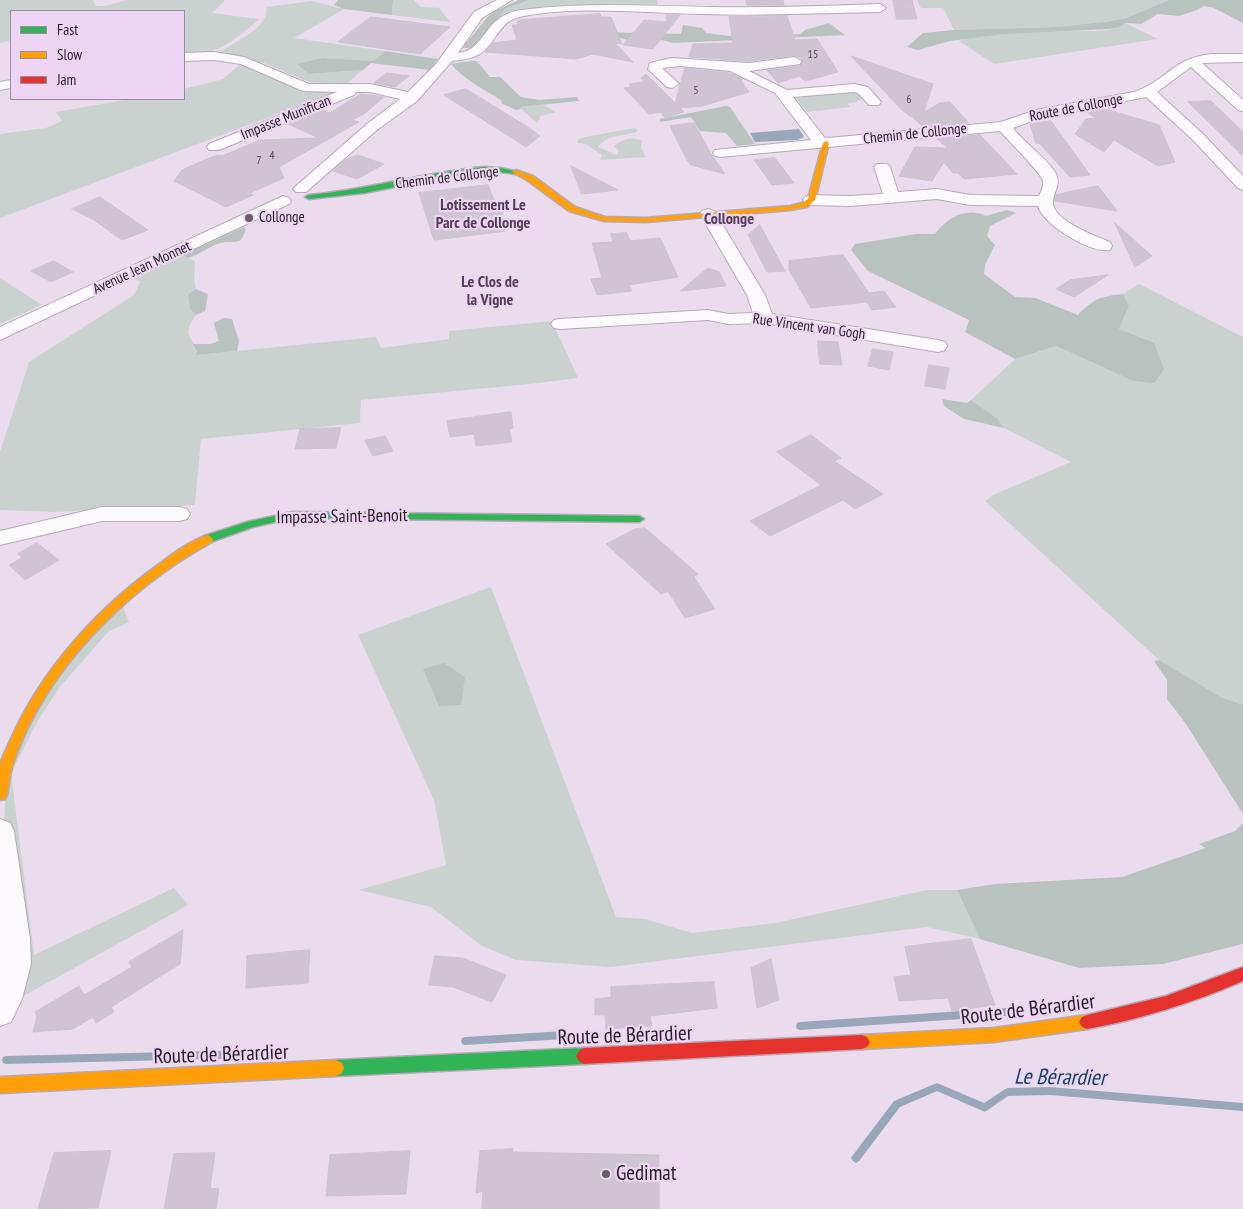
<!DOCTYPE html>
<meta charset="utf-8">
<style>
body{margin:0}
#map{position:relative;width:1243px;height:1209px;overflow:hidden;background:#eadced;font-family:"PT Sans Narrow",sans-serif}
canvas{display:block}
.legend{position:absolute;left:10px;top:10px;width:175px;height:90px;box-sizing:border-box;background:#efd5f4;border:1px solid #9e8ba2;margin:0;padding:6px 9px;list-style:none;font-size:15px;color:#241b26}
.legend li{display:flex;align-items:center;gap:10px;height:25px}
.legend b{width:25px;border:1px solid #9e8ba2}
</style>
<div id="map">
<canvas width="1243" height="1209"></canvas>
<ul class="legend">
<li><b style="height:6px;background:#30b455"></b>Fast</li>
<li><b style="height:6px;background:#ff9f0a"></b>Slow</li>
<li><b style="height:6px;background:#e5322d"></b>Jam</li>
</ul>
</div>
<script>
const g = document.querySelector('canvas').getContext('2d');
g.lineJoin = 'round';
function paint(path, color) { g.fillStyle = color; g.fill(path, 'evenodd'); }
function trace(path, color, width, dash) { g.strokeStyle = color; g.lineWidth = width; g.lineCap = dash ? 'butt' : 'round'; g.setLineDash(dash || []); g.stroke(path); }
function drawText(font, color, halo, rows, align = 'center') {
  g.font = font + ' "PT Sans Narrow",sans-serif'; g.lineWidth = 4.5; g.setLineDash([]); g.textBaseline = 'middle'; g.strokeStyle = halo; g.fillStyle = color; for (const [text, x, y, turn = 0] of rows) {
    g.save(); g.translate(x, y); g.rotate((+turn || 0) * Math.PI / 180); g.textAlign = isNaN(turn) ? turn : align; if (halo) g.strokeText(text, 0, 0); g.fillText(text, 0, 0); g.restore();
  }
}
paint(new Path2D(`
 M0,0H93L96,6H106L126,0H225L212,13L259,19C243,33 226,49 204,53C198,54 190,54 184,54V11H11V40L0,43Z
 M393,0H414L421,7L439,8L450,22L392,15Z
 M529,0H657L658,6L512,12L496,19L505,9Z
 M917,0H1169L1126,18L1111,21L1058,27L954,30L943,8H921Z
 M312,1L344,9L294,38L385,51L374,61L323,58L309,74L363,70L346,84L309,82L264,63L218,53C233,43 271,27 266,7Z
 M1125,23L1158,39L994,64L959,41C988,31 1030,30 1061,30C1080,30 1109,35 1125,23Z
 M240,64L334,93L0,218V134L46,128L62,121L56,112L130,99H184V89L223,79Z
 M851,92L860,95L864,98L857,101V102L847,103L850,107L807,112L796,98Z
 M544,105L556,112L541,116L537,123L519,107Z
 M635,128L638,130L636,132C622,137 607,134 598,147L617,155L619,151L614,146C624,139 631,136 642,141L641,148L646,157L600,160L602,155L586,144L577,143L578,139L585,137Z
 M182,255L195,261L194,280L196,289L188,294L190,309L196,315C179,339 196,335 197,355L376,337L381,348L449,339V331L552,321L578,378L530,384L361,400L360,423L201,439L195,505L56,512L0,510V452L29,362L134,295L140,282L133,278Z
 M0,278L42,305L0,324Z
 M1139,284L1243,337V705L1221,697L1159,660L985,501L993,495L1071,462L1004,428L998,419L971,400L1015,359L1056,346L1133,381L1119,329L1129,306L1123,294Z
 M491,587L616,917L645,919L692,933L775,923L927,890H957L980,939L927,927L611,967L516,960L482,946L431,907L359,890L446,865L434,800L358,635Z
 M122,605L129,622L108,632L59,688L37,722L11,773L34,955L174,888L188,905L20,998C21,986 24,973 24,961C20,916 9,871 5,826C0,738 67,664 122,605Z`), '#cad2d0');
paint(new Path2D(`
 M338,0H393L392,15L344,9L334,5Z
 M519,0H529L505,9L489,30L471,48H462L491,13Z
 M1169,0H1243V23L1214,8L1204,6L1197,10L1179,16L1158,14L1141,24L1125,23L1120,27L1109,29L1003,34L950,41L918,50L907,47L923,33L954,30L1058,27L1111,21L1126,18Z
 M829,23L845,35L673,43L663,40L631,41L599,32L681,34L683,25L702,28L706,33L737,37L801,34L805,30Z
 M385,51L438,59L430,70L371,63L363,70L309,74L297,64L323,58L374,61Z
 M471,61H477L490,77H500L521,97L539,100L577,97L579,101L520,107L521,109L516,110L501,103L502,101C484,89 464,80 451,64Z
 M726,106L730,107L755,144L737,146L726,133L700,131L691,117L660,122V119Z
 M1007,210L1016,213L990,226L987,236L995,245L985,265L984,274L1015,297L1035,298L1078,315C1094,298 1100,297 1123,294L1129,306L1119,329L1154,343L1164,369L1154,383L1133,381L1056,346L1015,359L965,332L969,320L868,271L851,250L855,244L916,234H935C948,217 966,207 986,216Z
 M244,227L246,230L241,240C234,243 228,241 221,243C213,244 199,255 188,258L182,255Z
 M196,289L208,294L205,311L196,315L190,309L188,294Z
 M223,318L232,319L239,341L237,351L196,355L197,351L193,344H210L219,341L214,323Z
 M942,399L967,403L971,400L998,419L1004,428L964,419L944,406Z
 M1159,660L1221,697L1243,705V814L1186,724L1167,699V680L1154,661Z
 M444,663L465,677L461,705L439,706L423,669Z
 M1243,823V944L1163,964L1079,968L980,939L957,890L995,884L1122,877L1206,848L1199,844L1235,831Z`), '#b8c2bf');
paint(new Path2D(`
 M799,129L804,137L797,140L755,142L750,133Z`), '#98a8ba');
paint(new Path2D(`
 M1006,1008L1009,1009L1010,1012L1009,1015L1006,1016L800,1030L797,1029L796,1026L797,1023L800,1022Z
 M565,1031L568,1032L569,1035L568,1038L565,1039L465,1045L462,1044L461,1041L462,1038L465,1037Z
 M255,1050L258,1051L259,1054L258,1057L255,1058L6,1064L3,1063L2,1060L3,1057L6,1056Z
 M937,1083L984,1103L1007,1088L1050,1087L1243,1103V1111L1050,1095L1008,1096L985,1112L937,1091L900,1107L859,1161L856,1163L853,1161L851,1158L853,1155L894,1101Z`), '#98a8ba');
const building = new Path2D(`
 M746,0H783L784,5H747Z
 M893,0H912L917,19H897Z
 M600,14L601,17H611L622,44L615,43L633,62L593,54L576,59L485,52L493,43L517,40L512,25H518L517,21L519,20Z
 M666,15H680L653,49L623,45L644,20L667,22Z
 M787,16L795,40L817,39L838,72L805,81L800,76L778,83L767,70L800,66L802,59L795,55L749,61L689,57L693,44L733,43L729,17Z
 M371,17L387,19L450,27L420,54L338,42Z
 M851,56L933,84L924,112L940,103L950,102L969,123L924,127L913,118L916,116L911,117L902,110Z
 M685,68L729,73L743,79L741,81L749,92L702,106L680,108L684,112L665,118L661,112L649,114L624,88L631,87L629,84L644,82L641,78L646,74L675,103Z
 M387,73L409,76L395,87L374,83Z
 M466,89L531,129L540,136L526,147L444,95Z
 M361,94L384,97L364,114L352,120L359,122L279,167L284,178L250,193L253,195L226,207L174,181L182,170L207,159L218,155L222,156L260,140L319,138L288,124L323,110L329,113Z
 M1211,101L1243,132V156L1188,102Z
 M1102,108L1159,125L1175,162L1158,166L1114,140L1104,152L1075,134L1086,119L1096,118L1085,111Z
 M1051,121L1090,175L1070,177L1040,144L1036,143L1030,124Z
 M694,123L711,154L725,174L691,165L687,160L670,126Z
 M980,135L1017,174L964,179L958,173H953L944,162L932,181L899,176L915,147L948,148L937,139Z
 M358,155L384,164L357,179L333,171L345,160Z
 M775,158L794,183L772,185L754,160Z
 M571,166L618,190L582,194Z
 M488,185L498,209L501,208L506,231L434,240L419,193Z
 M1098,186L1117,211L1055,201L1056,195Z
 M100,197L148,230L122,240L94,220L72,209Z
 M1115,223L1152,256L1135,267Z
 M760,225L785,271L767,272L748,235Z
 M627,233L630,241L660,238L678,277L629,285L632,291L597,295L591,279L602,278L592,243L613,242L611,234Z
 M843,255L869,293L884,291L896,307L872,310L867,302L811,308L789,270V261Z
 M54,261L73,272L51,282L31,271Z
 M708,268L719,272L726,286L681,291Z
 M1108,275L1074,297L1056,289L1070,280Z
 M818,341L838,342L842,365L820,364Z
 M873,349L893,352L889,370L868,366Z
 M929,365L949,368L945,389L925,386Z
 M511,412L513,428L509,429L512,442L476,446L474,434L450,437L447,421Z
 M341,428L336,448L295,449L300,429Z
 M811,435L841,458L834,461L883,494L855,509L843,500L770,536L750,521L821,485L777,452Z
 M385,436L393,451L373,456L365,441Z
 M645,528L698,574L694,577L715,609L685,618L668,591L661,594L606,544L635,529Z
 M37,543L59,560L25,580L9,565L22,558L18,554Z
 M183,930L180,964L111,1007L114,1012L96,1023L93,1017L73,1029L33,1032L37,1017L35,1012L79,986L84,995L132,967L129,962Z
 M971,939L995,1005L952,1011L948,998L899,1001L894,977L911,975L905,947Z
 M310,950L308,983L246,988L247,956Z
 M435,956L463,958L506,975L492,1002L453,987L429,985Z
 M771,959L779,1000L757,1008L751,968Z
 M714,982L717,1008L650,1016L652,1026L606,1029L605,1015H595V999L611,997V987Z
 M513,1149L512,1152L659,1155V1209H482L483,1191L476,1193L480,1151Z
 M111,1151L98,1208L38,1209L54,1153Z
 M410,1151L406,1194L326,1196L330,1155Z
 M215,1153L210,1188L219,1189L216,1209H164L174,1154Z`);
paint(building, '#cfc4d1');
trace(building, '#ccc2cf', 1);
const street = new Path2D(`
 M497,0H512L482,18L458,53C486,51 483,15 521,10C584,2 646,6 710,7C766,8 823,6 880,4L886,8L880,12C820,13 761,16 701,14C644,13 574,5 519,17C498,22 495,46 478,55C470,59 461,60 452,61L417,101L377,130L306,192H296L293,189L296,186L367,124L400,99L370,92H356L354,95L219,150H209L207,147L209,144L337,92L303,91L241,64L215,60L184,61V53L215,52L244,57L309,84H370L408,92L436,64L474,12Z
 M1212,54H1243V62L1202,63L1243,100V111L1238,110L1191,67L1157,92L1202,133L1243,176V190L1238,188L1192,139L1146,97L1040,118L1013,128C1024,142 1047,159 1055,172C1062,185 1054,189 1053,202C1052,220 1095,236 1110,242L1112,246L1110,250C1091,254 1042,224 1038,206L970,205L937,199L850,206L811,205L805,203L803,200L805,197L811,195L850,196L883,194L874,167L877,164H887L890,167L898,192L937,189L970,195L1039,196C1041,191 1044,187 1043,181C1042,174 1008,140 1000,131L720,157L715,156L713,153L715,150L811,140L775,93L730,71L681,66L662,68L679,84L672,88L667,87L648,69L650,63L671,58L749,63L795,57L801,61L800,64L749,71L787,90L854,84L863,86L868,87L881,102L879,105H869L858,93L854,92L793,97L824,137L828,138L1001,122L1036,110L1134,92C1167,81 1172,58 1212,54Z
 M11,80V88L0,90V82Z
 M283,196L289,198L291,201L289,204L0,340V327Z
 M708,209L714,211L716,214L765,295L772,314L938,340L945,342L947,346L945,350L938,352L764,323L728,324L708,320L560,329L554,328L551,324L554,320L560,319L708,310L728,314L753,313L747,295L700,214L702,211Z
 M102,507H179L187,509L190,514L187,519L179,521H102L0,545V531Z
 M0,819L10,823L14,831L30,939L31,964L22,999L11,1022L0,1026Z`);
const fast = new Path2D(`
 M484,167L500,168L520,172L516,174L500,172L467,173L364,193L309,199L305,197L309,195C368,190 425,172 484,167Z
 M292,512L639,516L644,519L639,522L292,518L253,527L208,543L203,539L204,536L247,522Z
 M584,1048L589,1051L592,1056L589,1061L584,1064L336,1076L330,1073L328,1068L330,1063L336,1060Z`);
const slow = new Path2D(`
 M826,141L829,143L815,200L807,207L790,210L646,222L604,221L569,211L527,180L512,172L516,170L533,176L575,207L605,217L646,218L790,206L802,203L808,199L823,143Z
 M208,535L213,539L212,542C128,588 46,669 14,761C10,772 9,784 7,795L5,799L0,800C0,789 0,777 0,766C1,758 7,749 10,741C41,670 98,607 162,562C175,552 192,540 208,535Z
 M1087,1015L1092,1017L1095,1022L1092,1027L1087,1029L994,1042L862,1049L857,1047L854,1042L857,1037L862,1035L994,1028Z
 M336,1060L342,1063L344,1068L342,1073L336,1076L0,1093V1077Z`);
const jam = new Path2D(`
 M1243,967V981C1192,1003 1141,1019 1087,1029L1082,1027L1079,1022L1082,1017L1087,1015L1166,996Z
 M862,1035L867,1037L870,1042L867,1047L862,1049L584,1064L579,1061L576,1056L579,1051L584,1048Z`);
trace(street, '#b6aab8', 2);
trace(fast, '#b6aab8', 3);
trace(slow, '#b6aab8', 3);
trace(jam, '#b6aab8', 3);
paint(street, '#fcfafc');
paint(fast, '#30b455');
paint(slow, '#ff9f0a');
paint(jam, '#e5322d');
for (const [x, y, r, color] of [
 [249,218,5,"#695f6c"],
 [606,1174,5,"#695f6c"]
]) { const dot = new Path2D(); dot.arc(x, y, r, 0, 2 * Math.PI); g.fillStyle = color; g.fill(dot); trace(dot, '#efd5f4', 2); }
drawText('12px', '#524854', null, [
 ["15",813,55],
 ["5",696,91],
 ["6",909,100],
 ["4",272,156],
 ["7",259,161]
]);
drawText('15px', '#241b26', '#efd5f4', [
 ["Route de Collonge",1076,108,-11],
 ["Impasse Munifican",286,118,-22],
 ["Chemin de Collonge",915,134,-6],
 ["Chemin de Collonge",447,178,-7],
 ["Avenue Jean Monnet",142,268,-25],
 ["Rue Vincent van Gogh",809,327,8]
]);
drawText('15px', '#241b26', '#efd5f4', [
 ["Collonge",259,218]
], 'left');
drawText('bold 16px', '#523d56', '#efd5f4', [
 ["Lotissement Le",483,205],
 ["Parc de Collonge",483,223],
 ["Collonge",729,219],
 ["Le Clos de",490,282],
 ["la Vigne",490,300]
]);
drawText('18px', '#241b26', '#efd5f4', [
 ["Impasse Saint-Benoit",342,517,-1]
]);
drawText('21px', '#241b26', '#efd5f4', [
 ["Route de Bérardier",1028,1010,-7],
 ["Route de Bérardier",625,1036,-2],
 ["Route de Bérardier",221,1055,-2]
]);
drawText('21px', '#241b26', '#efd5f4', [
 ["Gedimat",616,1174]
], 'left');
drawText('italic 22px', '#0e4360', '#efd5f4', [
 ["Le Bérardier",1060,1078,1]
]);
</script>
